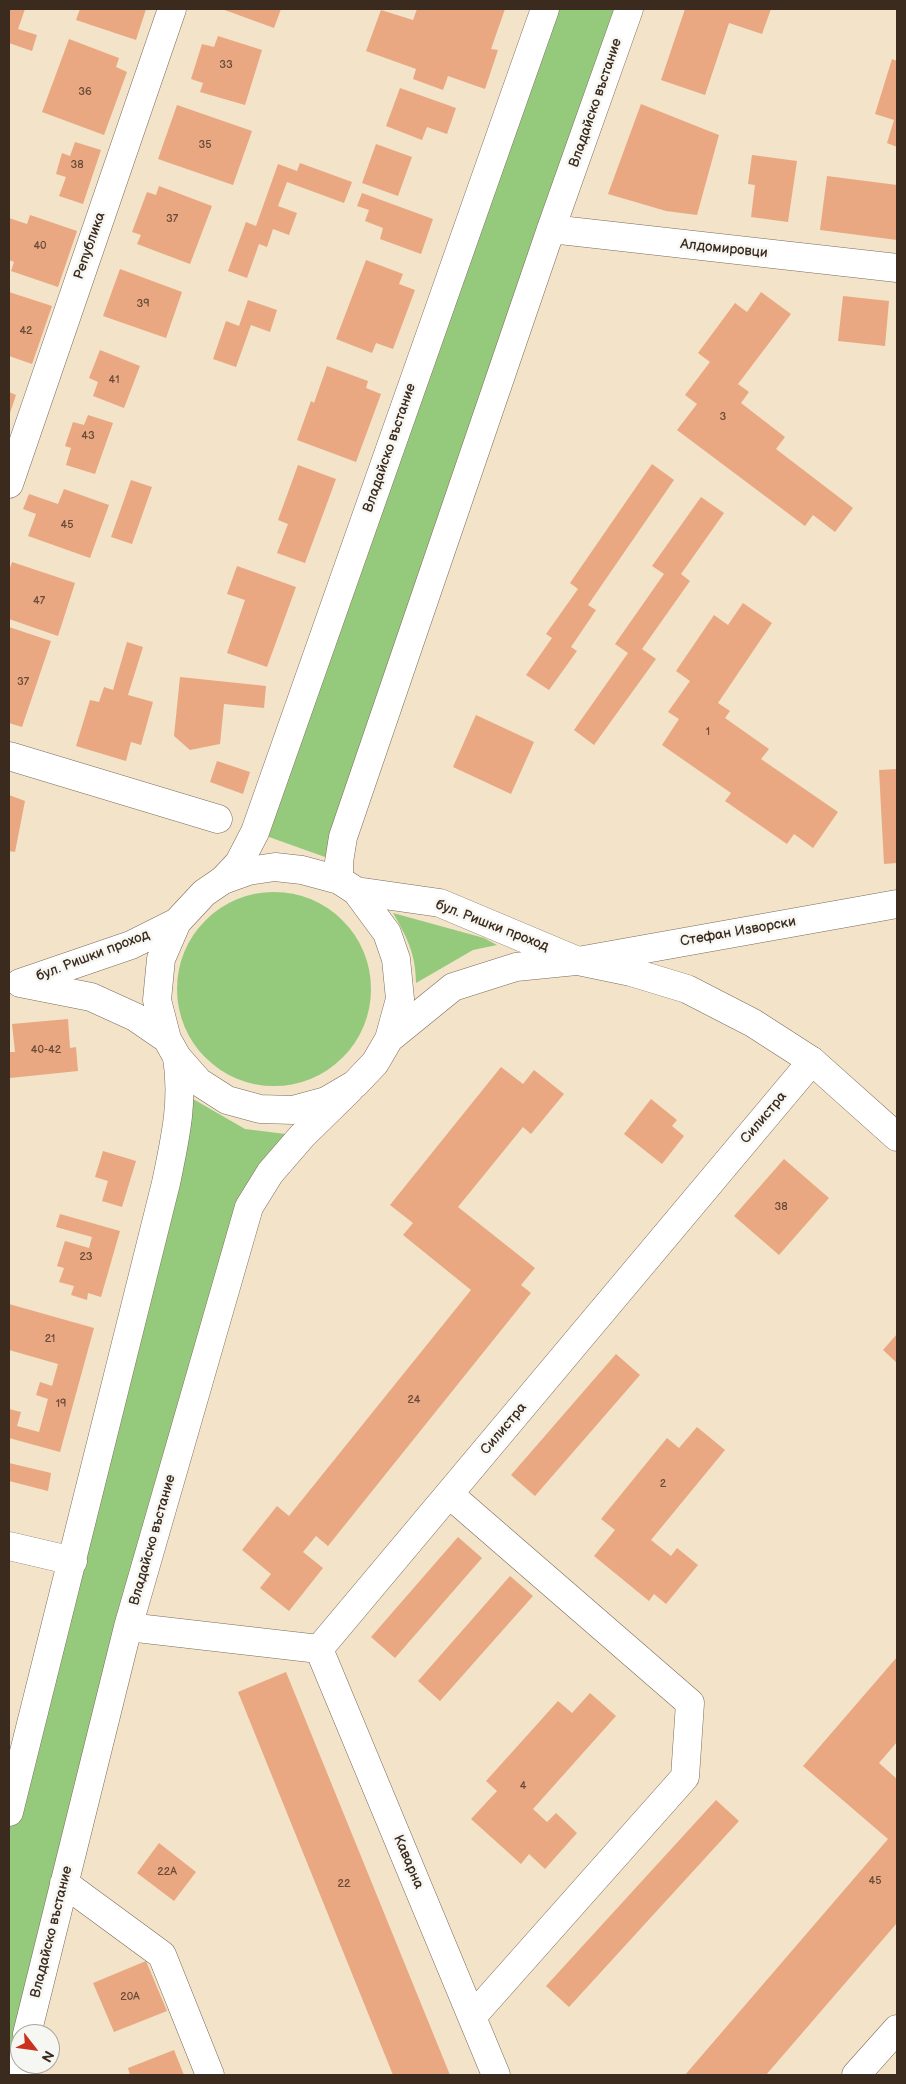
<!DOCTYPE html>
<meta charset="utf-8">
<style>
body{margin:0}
#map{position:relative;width:906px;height:2084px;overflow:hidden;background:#f2e3c9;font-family:"Balsamiq Sans",sans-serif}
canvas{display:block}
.frame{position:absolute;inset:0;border:10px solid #3b2a1e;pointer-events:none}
.north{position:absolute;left:10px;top:2024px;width:50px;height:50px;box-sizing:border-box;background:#f6f6f2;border:1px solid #aba49d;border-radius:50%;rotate:120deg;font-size:14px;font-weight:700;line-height:20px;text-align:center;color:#3b2a1e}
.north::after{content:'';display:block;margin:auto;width:18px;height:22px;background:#c8321e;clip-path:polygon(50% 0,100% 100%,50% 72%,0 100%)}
</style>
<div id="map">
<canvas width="906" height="2084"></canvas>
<div class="frame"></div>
<div class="north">N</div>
</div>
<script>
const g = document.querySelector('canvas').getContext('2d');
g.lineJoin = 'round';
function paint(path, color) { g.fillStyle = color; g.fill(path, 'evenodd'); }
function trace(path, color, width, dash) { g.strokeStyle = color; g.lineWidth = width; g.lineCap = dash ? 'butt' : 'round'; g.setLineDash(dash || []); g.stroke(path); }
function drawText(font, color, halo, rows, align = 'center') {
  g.font = font + ' "Balsamiq Sans",sans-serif'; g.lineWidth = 5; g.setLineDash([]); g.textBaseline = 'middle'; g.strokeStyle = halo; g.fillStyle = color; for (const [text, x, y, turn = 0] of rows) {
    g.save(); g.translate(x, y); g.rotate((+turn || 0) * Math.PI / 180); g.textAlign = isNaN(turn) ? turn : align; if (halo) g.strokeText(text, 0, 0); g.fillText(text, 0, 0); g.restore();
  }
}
paint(new Path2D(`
 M545,9H629L339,862L255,832Z
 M177 989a97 97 0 1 1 194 0a97 97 0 1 1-194 0Z
 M393,913L484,938L497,945L473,950L416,983C416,955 407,937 393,913Z
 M181,1092L245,1129L302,1136L270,1173L20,2034V2056L9,2075V1812Z`), '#95ca7c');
paint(new Path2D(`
 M9,9H25L18,29L37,35L32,51L9,43Z
 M80,9H146L136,40L76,20Z
 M222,9H281L274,28Z
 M417,9H505L491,49L498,50L485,89L448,76L443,90L413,79L416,69L366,51L381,10L413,20Z
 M685,9H771L762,34L729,23L705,95L661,80Z
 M218,36L262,50L245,105L200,92L203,83L191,79L202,44L214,47Z
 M69,39L119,58L116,67L127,72L104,135L42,112Z
 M892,59L897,61V147L887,143L894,120L875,114Z
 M400,88L456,108L447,134L427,127L422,140L386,126Z
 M641,104L719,135L697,215L666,211L608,194Z
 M177,105L252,131L233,185L158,159Z
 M75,142L101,150L83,204L59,196L66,177L56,174L62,153L70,156Z
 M376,144L412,157L398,196L362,183Z
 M752,155L797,161L788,222L751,217L755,185L748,184Z
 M300,163L352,182L344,203L287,182L278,206L297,213L289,235L273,229L267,247L259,244L247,278L228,271L246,222L256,226L278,164L297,171Z
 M827,176L897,185V240L820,230Z
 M159,186L212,206L190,264L137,244L141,235L132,232L147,192L156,195Z
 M362,193L433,219L421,254L380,239L383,228L365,221L369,210L357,206Z
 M30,215L77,231L58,287L11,271L14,262L9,260V218L27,224Z
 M366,260L403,274L399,284L415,290L393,349L376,343L372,353L336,339Z
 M120,269L182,292L166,338L103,316Z
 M9,292L52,306L32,364L9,356Z
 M761,292L791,314L738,384L749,392L741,403L785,437L776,449L853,508L835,532L813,515L805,526L677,430L697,404L685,395L710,362L698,353L735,303L747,312Z
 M843,296L889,301L885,346L838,341Z
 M248,300L277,310L270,332L251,325L236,367L213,359L226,321L239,326Z
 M100,350L140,366L124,408L93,396L98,382L89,378Z
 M327,366L368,381L366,388L381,394L356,462L297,440L311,401L314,403Z
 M9,392L16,395L9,416Z
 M88,415L113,423L95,474L66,465L71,448L65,446L73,422L84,425Z
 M652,464L674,480L588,605L596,610L571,647L577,651L549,690L526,675L552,638L546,634L578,589L570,583Z
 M298,465L336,479L305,563L277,553L288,524L278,520Z
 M131,480L152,487L132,544L111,537Z
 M64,489L109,505L90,558L28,536L36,514L23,509L29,494L58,504Z
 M701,497L724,513L681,574L690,581L642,649L656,659L594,745L574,730L628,653L615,644L664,574L652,566Z
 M12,562L75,583L58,636L9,619V571Z
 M237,566L296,587L267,667L227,653L245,600L227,594Z
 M743,603L772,623L718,703L730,711L725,718L769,749L761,759L838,812L813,848L794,834L787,844L725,801L731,793L662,745L679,719L668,712L690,681L676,671L714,615L728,625Z
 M9,627L51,641L22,727L9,723Z
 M127,642L143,647L128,695L153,702L141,745L131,742L126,761L76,746L90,700L99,702L104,687L113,690Z
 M180,677L266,686L264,708L224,704L220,744L190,750L174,736Z
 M476,715L534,742L511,794L453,767Z
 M217,761L250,772L243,794L210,782Z
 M897,769V863L884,864L879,770Z
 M9,795L25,801L15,852L9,851Z
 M68,1019L70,1048L76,1047L78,1071L10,1078L9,1052H15L12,1024Z
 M501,1067L523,1084L534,1070L564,1094L531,1134L523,1127L458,1207L535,1268L521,1285L531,1293L328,1546L316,1536L303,1552L323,1568L289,1611L260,1588L271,1574L242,1550L277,1506L289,1516L471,1290L403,1235L413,1223L390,1205Z
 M651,1099L677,1120L672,1126L684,1136L662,1164L624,1134Z
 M103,1151L136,1161L122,1207L102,1201L108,1181L95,1177Z
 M784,1159L829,1198L779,1255L734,1216Z
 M60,1214L120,1231L101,1297L88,1293L87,1300L71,1295L74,1286L59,1282L64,1268L57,1266L65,1241L89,1248L92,1237L56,1227Z
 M9,1304L94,1328L60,1452L9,1438V1409L21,1412L17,1426L39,1432L48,1399L36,1395L40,1382L52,1386L58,1364L9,1350Z
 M897,1334V1363L883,1350Z
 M616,1354L640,1375L535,1496L511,1475Z
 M697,1427L725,1450L651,1540L671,1556L677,1548L698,1565L666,1604L654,1594L649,1601L594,1556L615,1530L601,1519L667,1438L679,1448Z
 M9,1463L51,1473L48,1491L9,1481Z
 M458,1537L482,1558L395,1658L371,1637Z
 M510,1576L533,1596L440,1701L418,1681Z
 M897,1657V1742L879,1763L897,1779V1923L766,2075H685L888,1839L803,1766Z
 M286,1672L450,2075H393L238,1692Z
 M590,1693L616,1716L533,1809L547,1822L556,1813L577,1833L545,1869L529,1854L521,1864L471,1819L497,1791L486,1781L558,1701L572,1713Z
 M716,1800L739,1821L569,2007L546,1986Z
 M159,1843L196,1872L174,1901L137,1873Z
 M146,1961L167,2011L114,2032L93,1983Z
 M174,2050L184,2075H130L128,2068Z`), '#e9a882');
const minor = new Path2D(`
 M551,229L897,268
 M9,484L172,9
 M9,756L218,819
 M223,880L239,863L255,832L545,9
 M339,880V862L343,837L551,229L629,9
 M578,961L897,904
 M449,1494L690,1703L685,1777L472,2017
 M9,1546L73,1561
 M128,1627L319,1649L812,1061
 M319,1649L496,2075
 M9,1812L166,1183C175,1139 184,1102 177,1057
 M64,1883L162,1955L210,2075
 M27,2034L128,1627L249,1207L270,1173L302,1136L349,1090
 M17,2075L20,2062
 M856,2075L897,2029`);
const major = new Path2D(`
 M356,891L387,933L396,959L400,999L389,1039
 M20,983L131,945L177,922L204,893L223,880L248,871L275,867L302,870L339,880L356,891L440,903L578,961L631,972L687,989L753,1023L812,1061L897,1137
 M20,983L91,997L135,1017L167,1039L177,1057L199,1082L227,1100L260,1109L293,1110L326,1101L355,1084L375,1063L389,1039L453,987L516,967L576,961
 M167,1039L157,1000L161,959L177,922`);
trace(minor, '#7b6b5a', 29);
trace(major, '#7b6b5a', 29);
trace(minor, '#fff', 28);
trace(major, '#fff', 28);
drawText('11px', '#664a37', null, [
 ["33",226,65],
 ["36",85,92],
 ["35",205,145],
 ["38",77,165],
 ["37",172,219],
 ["40",40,246],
 ["39",143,304],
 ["42",26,331],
 ["41",114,380],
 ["3",723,417],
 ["43",88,436],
 ["45",67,525],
 ["47",39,601],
 ["37",23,682],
 ["1",708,732],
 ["40-42",46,1050],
 ["38",781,1207],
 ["23",86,1257],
 ["21",50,1339],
 ["24",414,1400],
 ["19",61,1404],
 ["2",663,1484],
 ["4",523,1786],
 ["22A",167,1872],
 ["45",875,1881],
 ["22",344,1884],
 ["20A",130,1997]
]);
drawText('14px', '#3b2a1e', '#f6f6f2', [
 ["Владайско въстание",596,103,-71],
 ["Република",90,246,-71],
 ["Алдомировци",724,249,6],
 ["Владайско въстание",390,448,-71],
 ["бул. Ришки проход",492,926,21],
 ["Стефан Изворски",738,932,-10],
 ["бул. Ришки проход",93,956,-21],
 ["Силистра",764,1118,-50],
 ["Силистра",504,1429,-50],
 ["Владайско въстание",153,1540,-74],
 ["Каварна",408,1862,67],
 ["Владайско въстание",52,1932,-76]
]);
</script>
